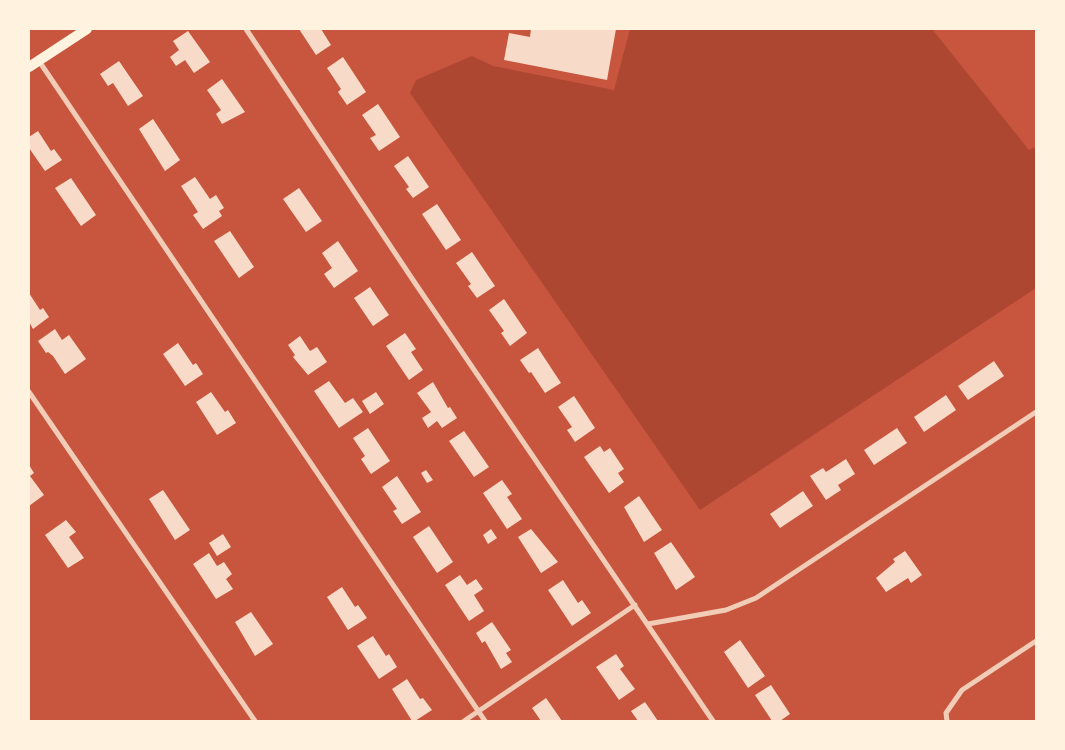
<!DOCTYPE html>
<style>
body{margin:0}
#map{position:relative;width:1065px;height:750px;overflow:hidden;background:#c8553d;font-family:"Public Sans",sans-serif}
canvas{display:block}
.frame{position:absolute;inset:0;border:30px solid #fff3e0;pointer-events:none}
</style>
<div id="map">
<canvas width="1065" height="750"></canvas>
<div class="frame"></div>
</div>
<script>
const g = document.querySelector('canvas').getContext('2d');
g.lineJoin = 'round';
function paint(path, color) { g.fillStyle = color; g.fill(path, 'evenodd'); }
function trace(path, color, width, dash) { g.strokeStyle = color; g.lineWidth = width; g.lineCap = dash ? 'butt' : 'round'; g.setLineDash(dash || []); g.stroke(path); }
paint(new Path2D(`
 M630,29H932L1029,150L1036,147V288L700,510L410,93L416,80L472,56L493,66L614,90Z`), '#ae4732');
paint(new Path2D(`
 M299,29H321L331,45L316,55Z
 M531,29H616L607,80L504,60L509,33L530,37Z
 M188,31L210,62L194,73L185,60L176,66L170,57L179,50L173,41Z
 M343,57L366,92L347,105L338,92L341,89L327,68Z
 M119,61L143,96L128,106L113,83L108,86L100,74Z
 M222,79L245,112L222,124L216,114L221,110L207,90Z
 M378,104L400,137L379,151L370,138L376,135L362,115Z
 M153,119L180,160L165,171L139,129Z
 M38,131L51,151L54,149L62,160L45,171L29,148V137Z
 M408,156L429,187L413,198L406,189L409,187L394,166Z
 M195,177L210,199L216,195L224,208L219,211L222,216L203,229L193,215L198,212L181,186Z
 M71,178L96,215L81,226L55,188Z
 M299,188L322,221L306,232L283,199Z
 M437,204L461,240L446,250L422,214Z
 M230,231L254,267L239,278L214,241Z
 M338,241L358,271L334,288L324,274L332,268L322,253Z
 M472,252L495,286L477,298L468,286L471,284L456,263Z
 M370,287L389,315L373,326L354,298Z
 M29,293L40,310L43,308L49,317L33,329L29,322Z
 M504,299L527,333L510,346L501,333L504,331L489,310Z
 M55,329L62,340L69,335L86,359L65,374L53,356L48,352L46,353L38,341Z
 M405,333L416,349L411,352L423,370L409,380L386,346Z
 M300,336L310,351L317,347L327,362L308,375L293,357L295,355L288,345Z
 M178,343L193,365L196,363L203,374L185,386L163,354Z
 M538,348L561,383L545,393L531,372L529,373L520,360Z
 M994,361L1004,376L968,400L958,386Z
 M329,381L345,403L353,398L363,412L339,428L314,391Z
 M433,382L448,408L450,407L457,418L442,428L437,421L428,428L422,418L431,412L417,393Z
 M211,392L225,412L228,410L236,423L217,435L196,402Z
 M376,392L384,404L370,414L362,401Z
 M946,395L956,410L924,432L914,417Z
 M574,396L595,428L575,442L567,430L572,427L558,407Z
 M368,428L390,461L371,474L361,459L365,456L353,438Z
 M897,428L907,443L874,465L864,450Z
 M464,431L489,467L474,477L449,441Z
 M600,446L604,452L610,448L624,469L618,473L624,482L609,493L584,457Z
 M846,459L855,474L838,485L841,490L826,500L810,476L823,468L826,472Z
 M29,465L34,473L30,476L44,495L29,506Z
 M426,470L433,480L427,483L421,473Z
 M397,476L421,512L402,524L393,511L397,509L382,487Z
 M502,480L512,494L507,497L522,519L507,529L483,493Z
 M163,490L190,530L175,540L149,499Z
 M803,491L813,506L780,528L770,514Z
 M639,496L662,530L644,542L624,507Z
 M66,520L76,532L69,537L84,558L68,568L45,535Z
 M429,526L453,562L437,573L413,537Z
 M491,529L497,538L488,544L483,535Z
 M531,529L558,562L541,573L518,537Z
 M223,534L231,547L217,556L209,543Z
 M671,542L695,577L676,590L654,553Z
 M905,551L922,575L911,583L908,578L886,592L876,578L895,562L893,559Z
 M209,553L217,566L224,562L232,574L226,579L233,589L216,599L193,564Z
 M460,575L467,585L476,579L483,589L474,595L484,611L469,621L445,585Z
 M563,580L578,603L582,600L591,613L572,626L548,590Z
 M342,587L355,607L358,605L367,618L348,630L327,597Z
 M251,612L273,644L255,656L235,622Z
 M492,622L511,650L506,653L512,662L501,669L485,641L482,643L476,633Z
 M373,636L386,656L389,654L397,667L379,679L357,646Z
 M740,640L765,676L748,688L724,652Z
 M616,654L624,666L620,669L635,689L619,700L596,667Z
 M407,679L420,699L423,698L432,710L415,721H412L392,689Z
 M771,685L790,714L780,721H772L755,695Z
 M546,698L562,721H541L532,708Z
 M645,702L658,721H638L631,711Z`), '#f7dbc8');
trace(new Path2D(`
 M246,29L415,283L713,721
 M39,61L485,721
 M29,392L255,721
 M648,624L726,610L756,598L1036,412
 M464,721L635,605
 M947,721L946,713L962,690L1036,641`), '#f1ccb7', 5);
trace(new Path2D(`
 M29,67L87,29`), '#fff3e0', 10);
</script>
